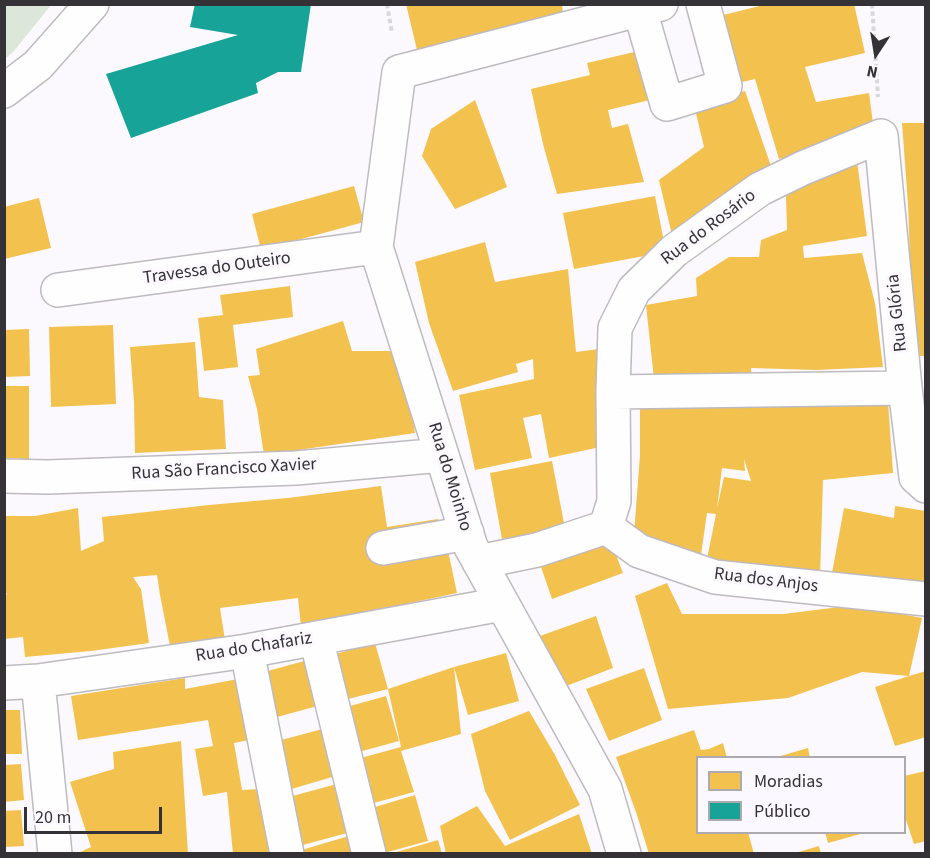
<!DOCTYPE html>
<meta charset="utf-8">
<style>
body{margin:0}
#map{position:relative;width:930px;height:858px;overflow:hidden;background:#fcf9fe;font-family:"Source Sans 3",sans-serif}
canvas{display:block}
.frame{position:absolute;inset:0;border:6px solid #343236;pointer-events:none}
.legend{position:absolute;left:696px;top:756px;width:210px;height:78px;box-sizing:border-box;background:#fcf8ff;border:2px solid #aca9af;margin:0;padding:8px 10px;list-style:none;font-size:18px;color:#343236}
.legend li{display:flex;align-items:center;gap:12px;height:30px}
.legend b{width:30px;border:2px solid #aca9af}
.north{position:absolute;left:846px;top:24px;width:60px;height:60px;-webkit-text-stroke:4px #fcf8ff;paint-order:stroke;rotate:192deg;font-size:16px;font-weight:700;line-height:24px;text-align:center;color:#343236}
.north::after{content:'';display:block;margin:auto;width:21px;height:27px;background:#343236;clip-path:polygon(50% 0,100% 100%,50% 72%,0 100%)}
.scale{position:absolute;left:24px;top:807px;width:138px;height:27px;box-sizing:border-box;border:3px solid #343236;border-top:0;padding-left:8px;font-size:18px;line-height:21px;white-space:nowrap;color:#343236;-webkit-text-stroke:4px #fcf8ff;paint-order:stroke}
</style>
<div id="map">
<canvas width="930" height="858"></canvas>
<div class="frame"></div>
<ul class="legend">
<li><b style="height:16px;background:#f2c14e"></b>Moradias</li>
<li><b style="height:16px;background:#17a398"></b>Público</li>
</ul>
<div class="north">N</div>
<div class="scale">20 m</div>
</div>
<script>
const g = document.querySelector('canvas').getContext('2d');
g.lineJoin = 'round';
function paint(path, color) { g.fillStyle = color; g.fill(path, 'evenodd'); }
function trace(path, color, width, dash) { g.strokeStyle = color; g.lineWidth = width; g.lineCap = dash ? 'butt' : 'round'; g.setLineDash(dash || []); g.stroke(path); }
function drawText(font, color, halo, rows, align = 'center') {
  g.font = font + ' "Source Sans 3",sans-serif'; g.lineWidth = 6; g.setLineDash([]); g.textBaseline = 'middle'; g.strokeStyle = halo; g.fillStyle = color; for (const [text, x, y, turn = 0] of rows) {
    g.save(); g.translate(x, y); g.rotate((+turn || 0) * Math.PI / 180); g.textAlign = isNaN(turn) ? turn : align; if (halo) g.strokeText(text, 0, 0); g.fillText(text, 0, 0); g.restore();
  }
}
paint(new Path2D(`
 M5,4L51,5L14,51L5,59Z`), '#dce7da');
paint(new Path2D(`
 M406,4H562L564,25L417,50Z
 M768,4H854L865,53L805,67L816,102L869,93L874,131L779,159L755,79L725,86L707,19Z
 M643,50L654,99L608,110L612,128L628,124L644,182L557,194L543,144L531,89L590,75L587,63Z
 M745,91L771,166L672,235L659,180L704,147L694,105Z
 M475,100L507,187L455,209L422,156L431,129Z
 M902,123H926V356H920L911,287L908,204Z
 M857,161L867,236L803,246L804,258L862,253L875,303L883,367L816,370L751,368L752,383L654,379L646,305L697,296L696,278L729,257H759L761,240L787,230L786,195Z
 M354,186L364,222L261,250L252,214Z
 M655,196L666,252L574,269L563,213Z
 M39,198L51,248L4,259V207Z
 M485,242L495,282L568,269L576,352L599,349L605,446L549,458L541,414L523,418L532,458L475,470L459,395L534,379L533,359L516,364L518,372L453,391L429,323L415,262Z
 M290,286L293,317L233,325L238,367L204,371L198,318L223,315L220,295Z
 M343,321L352,351H390L408,386L415,433L264,455L257,409L248,376L260,375L256,349Z
 M113,325L116,404L51,407L49,327Z
 M29,329L30,376L4,377V330Z
 M195,342L199,397L223,400L226,449L135,453L134,402L130,347Z
 M4,386H29V459L4,458Z
 M640,400L888,402L893,473L823,480L820,577L707,559L716,514L707,513L700,562L634,534L640,455ZM744,459L751,481L724,477L717,508L722,468L745,471Z
 M552,461L565,528L502,539L490,473Z
 M381,486L387,527L438,519L447,546L457,593L301,626L298,598L220,608L225,640L170,646L160,595L157,575L133,577L141,589L149,643L91,651L25,657L23,637L4,639V599L7,593L5,594V516H35L78,508L81,551L104,541L102,517L209,505L288,498Z
 M895,506L926,511V586L832,573L844,508L894,518Z
 M610,539L623,573L552,599L540,564Z
 M667,583L682,614H783L856,605L922,618L909,676L926,671V737L895,746L875,687L909,676L862,672L788,698L668,709L635,596Z
 M596,616L613,668L561,688L537,637Z
 M375,643L388,689L344,700L332,655Z
 M506,653L519,701L468,715L454,667Z
 M308,660L321,705L277,717L264,672Z
 M454,667L461,734L401,751L414,792L370,804L357,759L401,747L388,689Z
 M644,668L662,720L609,741L586,689Z
 M185,678V689L238,679L249,740L234,743L242,790L259,789L269,854H233L227,792L203,796L195,749L213,746L208,720L78,740L71,696Z
 M386,696L399,741L355,753L343,708Z
 M4,710H20L22,754H4Z
 M529,711L555,755L580,805L510,840L485,791L471,734Z
 M326,728L339,775L288,790L274,742Z
 M694,730L701,750L709,749L723,743L727,758H698V832H748L754,854H649L637,815L616,757Z
 M181,741L188,854H76L91,847L70,782L114,769L113,752Z
 M808,748L810,758H777V757Z
 M21,764L24,800L4,802V765Z
 M926,771V841L914,844L904,814V776Z
 M337,784L351,832L299,846L285,798Z
 M415,795L428,841L384,853L372,808Z
 M477,806L505,846L579,814L592,854H446L440,826Z
 M21,810L24,846L4,847V811Z
 M825,832H863L864,833L828,843Z
 M349,836L354,854H298V851Z
 M438,840L442,854H393V853Z
 M819,846L821,854H795V853Z`), '#f2c14e');
paint(new Path2D(`
 M195,4H311L301,72H278L256,83L258,93L131,138L106,74L238,35L190,27Z`), '#17a398');
const street = new Path2D(`
 M640,10L667,104L725,86L703,4
 M4,91L38,65L92,4
 M58,290L376,247
 M613,392L905,388
 M4,476L48,477L296,468L442,455
 M606,527L614,501L613,392L615,328L634,290L674,251L760,189L803,168L881,136L905,388L916,477L926,486
 M383,548L467,533
 M479,562L537,550L606,527L639,551L715,577L926,599
 M316,638L369,854
 M247,651L287,854
 M38,681L55,854
 M4,683L38,681L247,651L502,604
 M624,854L605,789L471,547L376,247L399,72L661,4`);
trace(street, '#bdbbbf', 36);
trace(new Path2D(`
 M387,4L392,33
 M872,4L878,97`), '#d8d8d9', 4, [4.5, 3]);
trace(street, '#fffeff', 33);
drawText('18px', '#343236', '#fcf8ff', [
 ["Rua do Rosário",709,228,-37],
 ["Travessa do Outeiro",217,269,-8],
 ["Rua Glória",898,313,-96],
 ["Rua São Francisco Xavier",224,470,-3],
 ["Rua do Moinho",449,477,73],
 ["Rua dos Anjos",766,581,7],
 ["Rua do Chafariz",254,648,-9]
]);
</script>
